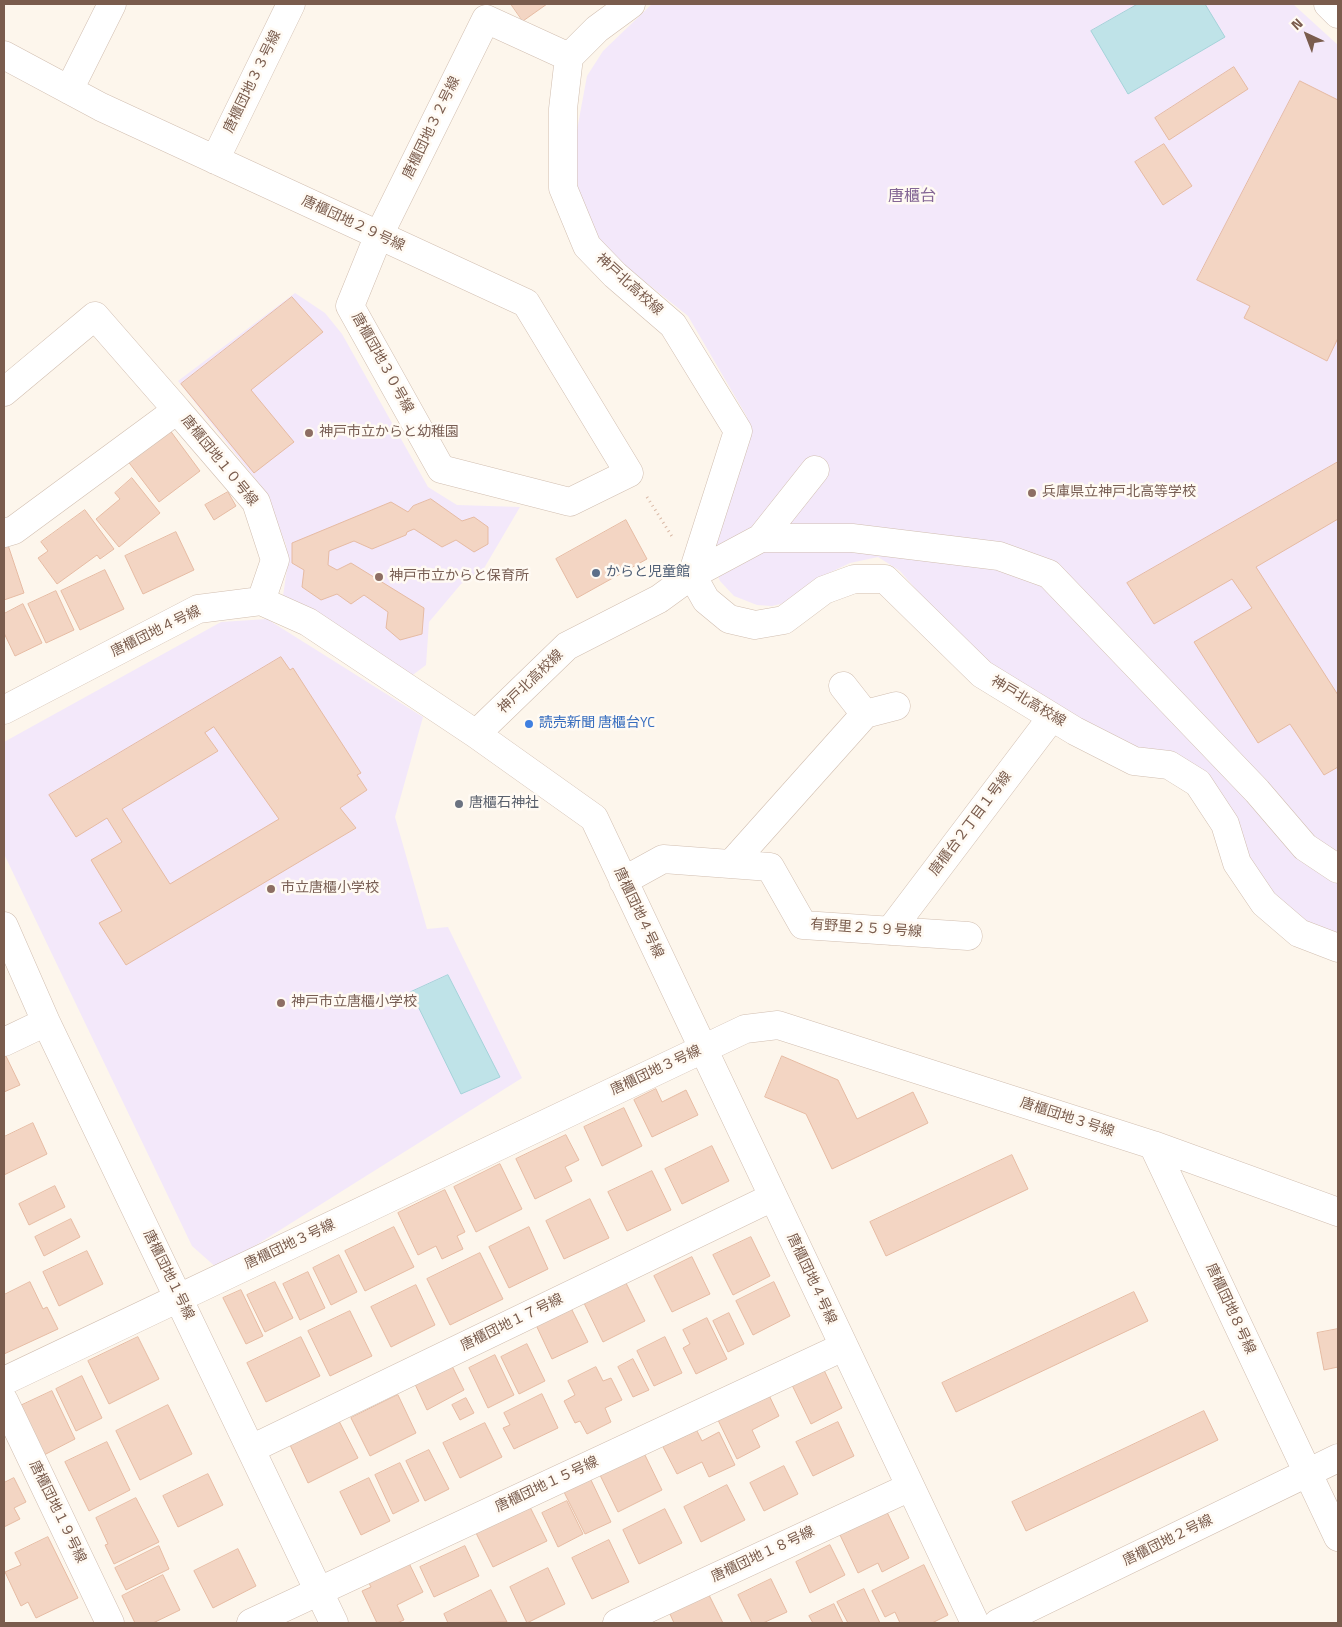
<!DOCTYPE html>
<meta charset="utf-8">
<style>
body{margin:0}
#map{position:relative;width:1342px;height:1627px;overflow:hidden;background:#fdf6ec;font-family:"Titillium Web",sans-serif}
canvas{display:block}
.frame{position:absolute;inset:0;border:5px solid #7a5c4d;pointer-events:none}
.north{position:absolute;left:1282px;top:10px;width:50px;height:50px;-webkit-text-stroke:4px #fffaf3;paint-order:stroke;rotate:317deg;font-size:14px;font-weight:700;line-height:20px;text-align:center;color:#7a5c4d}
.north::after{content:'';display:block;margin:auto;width:18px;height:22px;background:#7a5c4d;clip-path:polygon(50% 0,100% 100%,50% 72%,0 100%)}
</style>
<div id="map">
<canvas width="1342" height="1627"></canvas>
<div class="frame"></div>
<div class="north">N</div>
</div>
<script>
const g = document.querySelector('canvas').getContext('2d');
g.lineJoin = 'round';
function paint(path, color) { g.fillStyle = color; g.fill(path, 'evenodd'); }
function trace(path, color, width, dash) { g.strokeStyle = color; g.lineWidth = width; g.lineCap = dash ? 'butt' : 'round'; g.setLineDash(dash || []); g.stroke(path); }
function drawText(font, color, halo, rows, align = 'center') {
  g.font = font + ' "Titillium Web","Noto Sans JP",sans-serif'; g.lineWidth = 5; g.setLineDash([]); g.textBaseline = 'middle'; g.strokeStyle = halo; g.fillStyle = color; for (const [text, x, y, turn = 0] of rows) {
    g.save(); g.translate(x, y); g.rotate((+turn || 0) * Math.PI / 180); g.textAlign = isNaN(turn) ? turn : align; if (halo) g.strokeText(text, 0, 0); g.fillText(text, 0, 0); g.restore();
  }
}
paint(new Path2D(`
 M652,4H1293L1338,45V940L1270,902L1222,809L1217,787L1193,765L1147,748L1123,749L972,654L900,571L878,557L850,563L812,581L785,603L772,606L757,605L734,596L720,581L709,557L739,461L747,417L688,316L599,245L578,190L574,146L587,76L603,51Z
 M295,293L325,313L342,334L428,487L457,505L520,507L483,570L461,584L429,622L426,665L410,677L283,596L288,562L286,545L264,490L178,381Z
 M267,619L423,717L395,817L427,929L448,927L522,1078L218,1269L192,1246L4,854V742L221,622Z`), '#f3e8fa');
const water = new Path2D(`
 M1138,4H1205L1225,37L1128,94L1091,31Z
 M448,975L500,1077L461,1094L411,992Z`);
paint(water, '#bfe3e8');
trace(water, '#a5d3da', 1);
const building = new Path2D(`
 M511,4H547L523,21Z
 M1234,67L1248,89L1169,140L1155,118Z
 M1300,81L1338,100V338L1327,361L1244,318L1250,306L1197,280Z
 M1164,144L1192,186L1163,205L1135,162Z
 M292,297L323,332L251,390L294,442L254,473L181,384Z
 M169,429L200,471L159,502L127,460Z
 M1338,462V519L1256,567L1338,695V767L1324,775L1290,724L1258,743L1194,642L1252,608L1232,579L1154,624L1127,583Z
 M132,478L160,513L119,547L96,519L120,499L115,493Z
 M228,492L236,506L214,520L205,505Z
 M431,499L462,521L474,517L488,527V544L474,552L456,540L442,547L414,529L407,532L406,535L372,549L354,541L329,551L328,565L337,570L351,563L424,608L422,634L400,640L386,628L388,612L364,595L351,604L337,594L321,600L302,587L304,570L292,563V543L391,502L408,512L413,506Z
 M85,510L114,549L100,559L97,555L57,584L38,558L48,551L41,542Z
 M626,520L647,559L577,598L556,559Z
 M176,532L194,570L143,594L125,556Z
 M8,545L24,593L4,600V547Z
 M105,570L124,609L80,630L61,591Z
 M56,591L74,630L46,643L28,604Z
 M23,604L42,643L15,656L4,633V614Z
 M281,657L290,670L293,668L361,773L357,775L367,790L340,808L356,828L126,965L99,923L122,911L91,860L122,842L107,818L76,837L49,795ZM214,727L279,819L170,884L122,809L218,751L205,733Z
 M4,1052L20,1085L4,1092Z
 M782,1056L838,1080L857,1119L913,1092L928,1123L832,1169L806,1114L765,1097Z
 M656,1089L662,1102L686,1090L698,1115L652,1137L634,1100Z
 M624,1108L642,1146L602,1166L584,1127Z
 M33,1123L47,1154L4,1175V1137Z
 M566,1135L579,1160L565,1167L572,1181L535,1199L516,1159Z
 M712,1146L729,1181L682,1204L665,1169Z
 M1012,1155L1028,1189L886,1256L870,1222Z
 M500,1164L522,1209L476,1232L454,1187Z
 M652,1171L671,1210L627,1231L608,1192Z
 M55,1186L65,1207L29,1225L19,1204Z
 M445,1190L465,1232L457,1236L463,1249L442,1259L436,1246L418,1255L398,1213Z
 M590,1199L609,1238L564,1259L546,1221Z
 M71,1219L80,1237L44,1256L35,1237Z
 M394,1227L414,1267L365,1291L345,1251Z
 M529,1227L548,1269L509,1288L489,1247Z
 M751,1237L770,1276L733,1295L713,1255Z
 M87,1251L103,1284L59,1306L43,1272Z
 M480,1253L503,1299L450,1325L427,1279Z
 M339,1255L357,1292L331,1305L313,1268Z
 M692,1257L710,1294L672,1312L654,1276Z
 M308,1272L325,1308L300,1320L283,1284Z
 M30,1282L43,1309L47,1307L58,1329L4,1354V1295Z
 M275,1282L293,1318L265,1332L247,1295Z
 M774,1282L790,1316L753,1335L736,1301Z
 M626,1283L645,1321L603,1342L584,1303Z
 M416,1285L435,1325L391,1347L371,1307Z
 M241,1290L263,1336L246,1344L223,1298Z
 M1134,1292L1148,1321L956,1412L942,1383Z
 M571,1308L588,1342L552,1359L536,1325Z
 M350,1311L372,1356L330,1376L308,1331Z
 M729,1313L744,1344L728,1352L713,1321Z
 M707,1318L727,1359L696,1374L683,1348L690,1344L683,1330Z
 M1338,1329V1367L1324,1370L1317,1333Z
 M138,1337L159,1379L109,1404L88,1361Z
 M301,1337L320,1376L266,1402L247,1363Z
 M665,1337L682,1373L654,1386L637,1351Z
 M527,1344L545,1381L519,1394L501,1357Z
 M495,1355L514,1395L488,1408L469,1368Z
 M633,1359L649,1390L633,1397L618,1367Z
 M451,1364L464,1390L427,1410L414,1382Z
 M596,1367L603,1381L611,1378L622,1400L605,1408L611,1422L587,1434L580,1421L575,1423L564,1401L575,1395L568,1381Z
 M824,1370L842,1408L811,1424L792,1385Z
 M82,1376L102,1418L76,1431L56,1389Z
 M766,1389L779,1416L752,1430L760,1447L737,1459L718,1420Z
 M52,1391L75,1439L44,1455L20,1406Z
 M542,1394L558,1428L514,1449L503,1428L510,1425L504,1413Z
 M398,1395L416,1433L370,1456L351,1418Z
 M466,1398L474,1413L460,1420L452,1405Z
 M168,1405L192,1454L140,1480L116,1431Z
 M1204,1411L1218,1440L1026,1531L1012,1502Z
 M339,1421L358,1458L308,1483L290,1445Z
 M838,1422L854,1456L813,1476L796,1442Z
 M485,1423L502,1457L460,1478L443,1443Z
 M697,1431L702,1441L719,1432L735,1465L709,1477L702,1462L677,1474L663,1447Z
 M107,1442L130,1490L89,1511L65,1462Z
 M429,1450L449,1489L425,1501L406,1461Z
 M643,1451L662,1490L618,1512L599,1473Z
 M400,1463L419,1501L393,1514L375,1475Z
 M784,1466L798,1494L764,1511L750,1483Z
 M208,1474L223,1505L178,1527L163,1496Z
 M14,1478L26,1502L14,1508L20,1519L4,1527V1483Z
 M369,1478L390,1521L361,1535L340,1492Z
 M590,1478L611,1522L585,1534L563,1490Z
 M727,1485L745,1520L701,1542L684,1507Z
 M136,1498L159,1542L114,1564L105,1545L108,1544L96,1518Z
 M567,1501L583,1534L558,1547L542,1513Z
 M528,1503L547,1541L493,1567L474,1529Z
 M665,1509L682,1543L639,1564L623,1530Z
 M887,1512L909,1558L882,1572L878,1563L858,1573L840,1535Z
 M48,1537L78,1598L36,1618L28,1602L21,1606L5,1572L21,1565L15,1553Z
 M609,1540L629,1582L592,1599L572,1558Z
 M830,1545L845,1575L810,1593L796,1562Z
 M159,1546L169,1569L126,1590L115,1568Z
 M465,1546L479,1576L434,1597L420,1567Z
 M238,1549L256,1586L213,1608L194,1571Z
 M406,1557L423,1592L397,1605L404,1620L397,1623H377L362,1591L371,1587L366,1577Z
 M924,1565L948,1615L932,1623H900L895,1612L885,1617L872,1591Z
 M548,1568L565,1604L527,1623L510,1587Z
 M163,1575L180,1610L153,1623H135L122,1596Z
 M771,1579L787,1612L763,1623H752L738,1595Z
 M864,1589L880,1623H848L837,1602Z
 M491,1590L507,1622L448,1623L444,1614Z
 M709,1595L723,1623H674L670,1614Z
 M834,1604L843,1623H813L809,1616Z`);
paint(building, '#f3d5c3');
trace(building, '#e6bba3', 1);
const minor = new Path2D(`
 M631,4L597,29L569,57L563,109V188L587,246L615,275L673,325L738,431L692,575
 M1328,4L1338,14
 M486,19L569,57
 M4,55L101,107L526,303L629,473L570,502L441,469L350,306L378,237L486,19
 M69,90L112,4
 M215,160L291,4
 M4,392L95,316L177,410
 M4,533L14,530L177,410L256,502L275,560L261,601
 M761,538L815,470
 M692,575L761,538H852L999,556L1049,574L1257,791L1305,847L1338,869
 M843,686L865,714L896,706
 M4,710L198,609L261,601L308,622L476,734L594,818L975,1623
 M476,734L567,646L659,599L692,575L706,600L729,619L755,625L784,620L824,590L854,579H885L982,674L1075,731L1134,761L1169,765L1198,783L1225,824L1237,863L1264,903L1299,933L1338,948
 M731,864L865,714
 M623,881L663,859L770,867L803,925L968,936
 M4,926L46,1022L334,1623
 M890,931L1052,717
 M4,1042L46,1022
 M1153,1145L1338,1537
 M4,1381L745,1029L778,1025L1153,1145L1338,1212
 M4,1401L110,1623
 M251,1449L773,1197
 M251,1623L843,1347
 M617,1623L910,1487
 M998,1623L1338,1458`);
trace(minor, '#d1beb0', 29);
trace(new Path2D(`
 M647,497L673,538`), '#d9b8a5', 3, [1, 4]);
trace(minor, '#fff', 28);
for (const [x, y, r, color] of [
 [309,433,5,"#8d6e63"],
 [1032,493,5,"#8d6e63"],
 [596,573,5,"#5c6f8a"],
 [379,577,5,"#8d6e63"],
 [529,724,5,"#3f7fe0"],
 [459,804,5,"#6b7280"],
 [271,889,5,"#8d6e63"],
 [281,1003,5,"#8d6e63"]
]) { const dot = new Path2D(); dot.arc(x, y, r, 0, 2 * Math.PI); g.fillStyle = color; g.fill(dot); trace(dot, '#fffaf3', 2); }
drawText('14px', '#7a5c4d', '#fffaf3', [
 ["唐櫃団地３３号線",253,82,-64],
 ["唐櫃団地３２号線",432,128,-64],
 ["唐櫃団地２９号線",353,224,25],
 ["神戸北高校線",629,285,42],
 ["唐櫃団地３０号線",382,363,61],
 ["唐櫃団地１０号線",219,461,51],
 ["唐櫃団地４号線",156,632,-26],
 ["神戸北高校線",531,682,-44],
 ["神戸北高校線",1028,702,31],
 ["唐櫃台２丁目１号線",971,824,-53],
 ["唐櫃団地４号線",638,913,65],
 ["有野里２５９号線",866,929,4],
 ["唐櫃団地３号線",656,1071,-25],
 ["唐櫃団地３号線",1067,1118,18],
 ["唐櫃団地３号線",290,1245,-25],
 ["唐櫃団地１号線",168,1275,64],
 ["唐櫃団地４号線",811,1279,65],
 ["唐櫃団地８号線",1230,1309,65],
 ["唐櫃団地１７号線",512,1323,-26],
 ["唐櫃団地１５号線",547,1485,-25],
 ["唐櫃団地１９号線",57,1512,64],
 ["唐櫃団地２号線",1168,1541,-26],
 ["唐櫃団地１８号線",763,1555,-25]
]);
drawText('14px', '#785e54', '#fffaf3', [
 ["神戸市立からと幼稚園",319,433],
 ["兵庫県立神戸北高等学校",1042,493],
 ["神戸市立からと保育所",389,577],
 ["市立唐櫃小学校",281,889],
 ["神戸市立唐櫃小学校",291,1003]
], 'left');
drawText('14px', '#4e5e75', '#fffaf3', [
 ["からと児童館",606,573]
], 'left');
drawText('14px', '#366cbe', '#fffaf3', [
 ["読売新聞 唐櫃台YC",539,724]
], 'left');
drawText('14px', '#5b616d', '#fffaf3', [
 ["唐櫃石神社",469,804]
], 'left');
drawText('16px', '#846695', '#fffaf3', [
 ["唐櫃台",912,197]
]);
</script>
